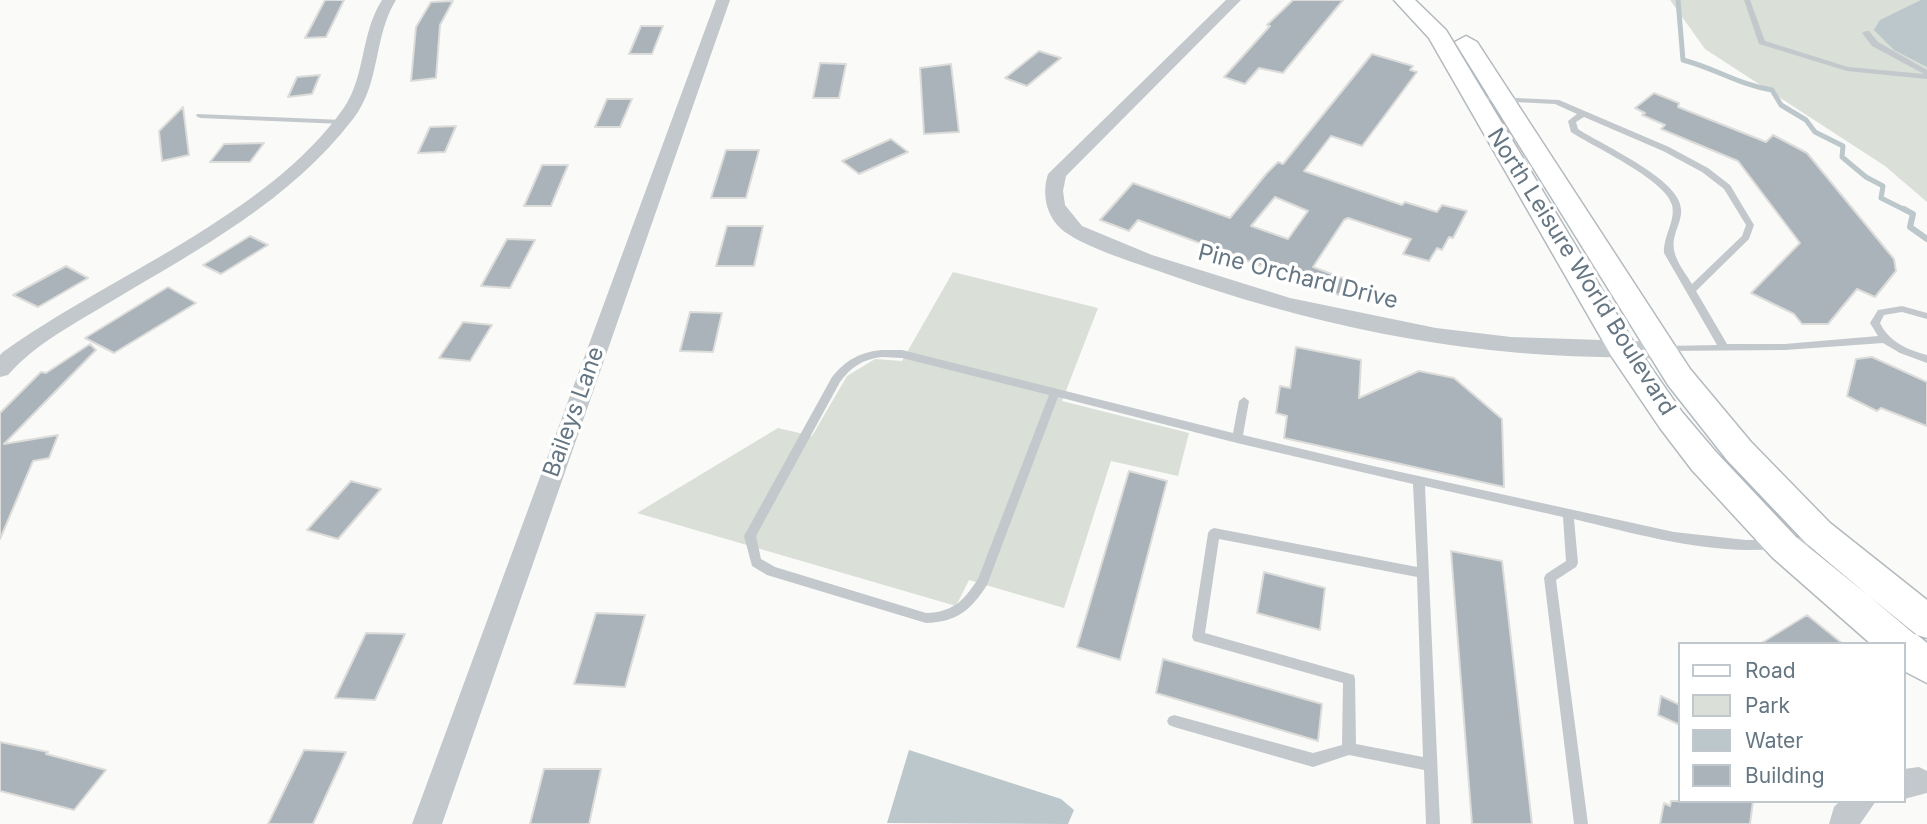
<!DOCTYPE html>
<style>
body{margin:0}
#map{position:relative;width:1927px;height:824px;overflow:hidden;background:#fafaf8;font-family:Inter,sans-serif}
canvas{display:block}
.legend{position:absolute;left:1678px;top:642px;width:228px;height:161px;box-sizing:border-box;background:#fff;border:2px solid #c1c8cd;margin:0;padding:9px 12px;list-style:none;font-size:21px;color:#657683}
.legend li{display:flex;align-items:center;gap:14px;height:35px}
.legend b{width:35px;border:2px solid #c1c8cd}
</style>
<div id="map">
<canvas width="1927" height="824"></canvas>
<ul class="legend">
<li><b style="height:9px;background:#fff"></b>Road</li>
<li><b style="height:19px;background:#dadfd7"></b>Park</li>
<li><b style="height:19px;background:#bbc7cb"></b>Water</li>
<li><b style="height:19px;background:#aab3b9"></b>Building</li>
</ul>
</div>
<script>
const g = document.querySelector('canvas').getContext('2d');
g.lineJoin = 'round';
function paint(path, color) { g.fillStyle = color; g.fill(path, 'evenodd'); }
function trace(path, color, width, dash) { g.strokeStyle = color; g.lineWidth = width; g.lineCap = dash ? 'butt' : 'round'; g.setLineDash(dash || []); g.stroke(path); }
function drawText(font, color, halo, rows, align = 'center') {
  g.font = font + ' Inter,sans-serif'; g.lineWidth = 7; g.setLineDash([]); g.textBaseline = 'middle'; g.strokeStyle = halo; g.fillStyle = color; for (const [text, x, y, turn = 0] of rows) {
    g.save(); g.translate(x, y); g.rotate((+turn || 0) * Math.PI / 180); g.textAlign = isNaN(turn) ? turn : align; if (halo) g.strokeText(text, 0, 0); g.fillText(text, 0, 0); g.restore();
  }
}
paint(new Path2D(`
 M1670,0H1927V202L1885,166L1705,49Z
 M953,272L1098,308L1062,401L1189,433L1178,476L1111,461L1064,608L969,580L956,606L637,513L778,428L812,436L847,376L875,359L902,361Z`), '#dadfd7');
paint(new Path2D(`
 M1921,0H1927V67L1894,50L1874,30L1880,20Z
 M909,750L1061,799L1074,810L1068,824L887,823Z`), '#bbc7cb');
trace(new Path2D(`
 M1678,0L1683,60C1717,69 1737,84 1772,90L1781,105L1806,120L1815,132L1843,146L1842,157L1866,177L1883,186L1881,198L1907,211`), '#bbc7cb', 5);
trace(new Path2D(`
 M1904,209L1913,214L1910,227L1927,239`), '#bbc7cb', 6);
const building = new Path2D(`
 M325,0H344L326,37L305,38Z
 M1293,0H1343L1283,73L1259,68L1245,84L1224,77L1270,26L1267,25Z
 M453,1L440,25L436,78L411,81L416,27L431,2Z
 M641,26H663L652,54H629Z
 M1039,51L1061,58L1027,86L1005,78Z
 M1372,54L1413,66L1410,70L1417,72L1362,146L1331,136L1304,171L1402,205L1405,202L1437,212L1442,205L1467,211L1453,238L1449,237L1442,250L1437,248L1429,261L1403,254L1411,239L1348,218L1344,220L1313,267L1348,280L1339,295L1138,220L1129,231L1100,220L1133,183L1230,218L1267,173L1278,162L1283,164ZM1275,197L1308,211L1288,239L1251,226Z
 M820,63L846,64L839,98H813Z
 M951,64L959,132L924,134L920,68Z
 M320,75L312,94L288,97L297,77Z
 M1654,93L1679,103L1678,107L1766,142L1773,135L1807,153L1894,259L1896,271L1875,297L1857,289L1828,324H1802L1794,314L1751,293L1800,243L1738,161L1661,129L1665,125L1642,115L1645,113L1635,108Z
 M607,99H632L620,127H595Z
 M183,107L189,155L162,161L159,131Z
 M456,126L445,152L418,153L430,127Z
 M891,139L908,152L859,174L842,161Z
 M264,143L250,162H210L224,144Z
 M726,150H759L746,198H711Z
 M542,165H568L551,206H524Z
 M727,226H763L754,266H716Z
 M250,236L268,245L221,274L203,265Z
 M507,239L535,240L510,288L481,286Z
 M66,266L88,278L38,307L13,295Z
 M168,287L196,303L114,353L85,338Z
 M690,312L722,313L713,352L680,351Z
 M463,322L492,325L470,361L439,358Z
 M90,344L96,350L4,444L58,435L49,458L33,461L0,539V413L41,372L46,373Z
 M1296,347L1361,360L1359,398L1419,371L1454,378L1502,419L1504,487L1284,438L1287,416L1276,413L1280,386L1290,388Z
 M1872,357L1927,382V426L1881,408L1877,411L1847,396L1856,359Z
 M1129,471L1167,481L1120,660L1077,647Z
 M351,481L381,489L338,539L307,530Z
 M1451,551L1502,561L1532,824H1472Z
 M1264,572L1325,588L1320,630L1257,613Z
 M596,613L645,615L625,687L574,684Z
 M1807,615L1843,644H1760Z
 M366,633L405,634L375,700L335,698Z
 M1163,659L1322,704L1318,741L1156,693Z
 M1661,696L1680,705V725L1658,715Z
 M0,742L48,752L46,754L106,770L74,810L0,791Z
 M304,750L346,752L313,824H268Z
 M544,769H601L589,824H530Z
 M1671,801H1753L1750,824H1660L1664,803L1670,806Z`);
paint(building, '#aab3b9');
trace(building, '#dcdcda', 2);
const secondary = new Path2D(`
 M1394,0H1415L1446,30L1634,343L1682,412L1716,452L1796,537L1927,643V683L1904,671V644H1871L1772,557L1692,470L1660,428L1612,357L1429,38Z
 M1466,36L1477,42L1690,369L1751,442L1830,523L1927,600V638L1914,634L1806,543L1727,460L1668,385L1455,42Z`);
trace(secondary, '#b3babf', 3);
paint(new Path2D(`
 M1744,0H1750L1765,41L1848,67L1924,74L1872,46L1862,33L1866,31H1869L1878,42L1927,70V79L1847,71L1759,44Z
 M1472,96L1559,100L1669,147L1708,168L1730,185L1754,225L1749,239L1696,291L1727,344H1785L1878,336L1870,323L1878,310L1902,306L1927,313V319L1902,312L1884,315L1880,323C1889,342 1908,350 1927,355V363L1900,353L1883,343L1785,350L1661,351L1660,349L1661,347L1665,346L1717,345L1664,253C1663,236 1676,221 1672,205C1666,180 1594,147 1571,132L1568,121L1577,114L1555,104L1475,100H1472ZM1584,117L1663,151L1702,172L1724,189L1746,225L1742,236L1692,284C1683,269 1669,254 1675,235C1677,227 1682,218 1681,209C1680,179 1602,145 1578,129L1576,122Z
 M197,114L343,120L347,122L343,124L200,118L196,116Z
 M882,350H902L1233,433L1239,401L1244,397L1249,401L1243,435L1373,466L1674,532L1746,540H1782L1818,535L1822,537L1824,540L1822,543L1818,545C1795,548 1772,550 1748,550C1690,549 1631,533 1574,519L1578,563L1576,567L1556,580L1588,824H1574L1544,578L1546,574L1566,561L1563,517L1425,486L1440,824H1426L1424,770L1349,755L1313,767L1174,727L1169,725L1167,721L1169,717L1174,715L1313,753L1342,745L1343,683L1194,641L1192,637L1208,533L1210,530L1214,528L1417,567L1413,484L1237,443L1058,397L987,585C971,610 957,622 926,623L767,575L752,566L744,536L832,377C846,360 860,352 882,350ZM882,357L902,358L1049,395L978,579C963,601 954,612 926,613L775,567L761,559L756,536L840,382C851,367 863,359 882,357ZM1219,539L1417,577L1423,757L1356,744L1355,679L1354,675L1205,633Z`), '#c3c8cc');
paint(new Path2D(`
 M382,0H396C373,37 381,83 353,119C290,201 199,249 112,301C76,323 36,343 8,375L0,377V355L3,352C109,276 267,216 343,109C366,77 360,34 382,0Z
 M716,0H730L442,824H412Z
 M1226,0H1241L1066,176L1063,191L1065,205L1082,226L1152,255L1290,298L1436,328L1511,337L1662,342L1670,345L1673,350L1670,355C1649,361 1623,357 1601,357C1453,355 1305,323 1167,274C1139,264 1092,250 1068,234C1047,221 1041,196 1048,174Z
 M1919,767L1927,771V793L1904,799V769Z
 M1840,801H1876L1860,824H1829L1834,807Z`), '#c3c8cc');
paint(secondary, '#fff');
drawText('23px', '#657683', '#fff', [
 ["North Leisure World Boulevard",1581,272,58],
 ["Pine Orchard Drive",1298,277,14],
 ["Baileys Lane",574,412,-70]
]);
</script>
